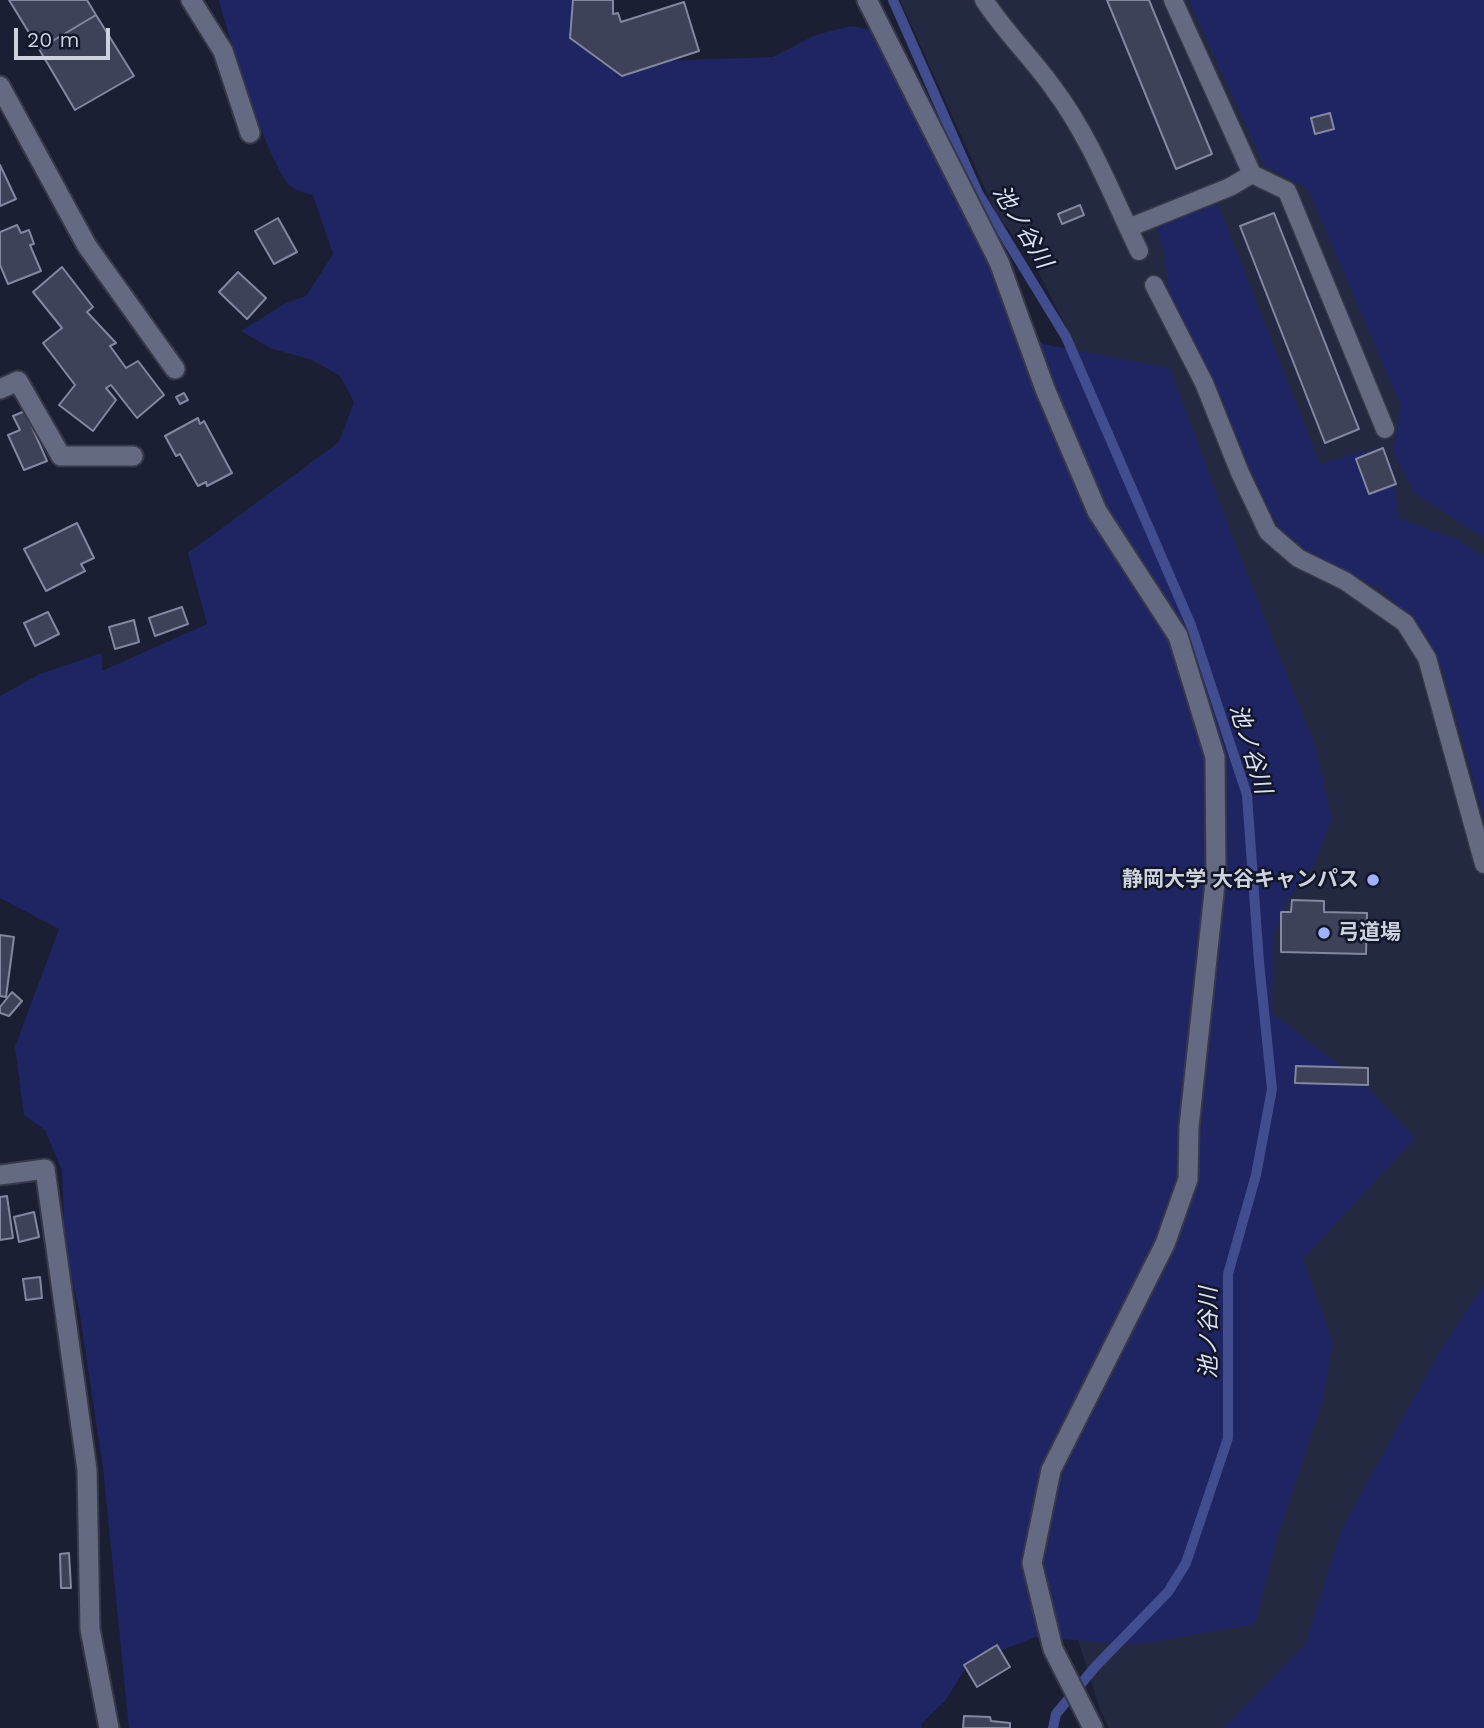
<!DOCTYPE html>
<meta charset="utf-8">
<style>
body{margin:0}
#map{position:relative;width:1484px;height:1728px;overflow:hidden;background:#1b1f33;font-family:"Work Sans",sans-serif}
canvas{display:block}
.scale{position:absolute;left:14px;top:28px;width:96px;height:32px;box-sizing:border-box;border:4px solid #ced2df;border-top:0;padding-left:9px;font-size:21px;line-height:24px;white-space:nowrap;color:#ced2df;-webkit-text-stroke:5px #121629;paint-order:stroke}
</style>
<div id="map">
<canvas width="1484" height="1728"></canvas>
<div class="scale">20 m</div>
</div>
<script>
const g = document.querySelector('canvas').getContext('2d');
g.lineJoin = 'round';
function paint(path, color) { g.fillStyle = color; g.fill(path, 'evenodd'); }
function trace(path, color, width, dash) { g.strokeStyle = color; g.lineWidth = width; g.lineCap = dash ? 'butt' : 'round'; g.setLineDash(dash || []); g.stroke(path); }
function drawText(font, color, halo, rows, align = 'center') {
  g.font = font + ' "Work Sans","Noto Sans JP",sans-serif'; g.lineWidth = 5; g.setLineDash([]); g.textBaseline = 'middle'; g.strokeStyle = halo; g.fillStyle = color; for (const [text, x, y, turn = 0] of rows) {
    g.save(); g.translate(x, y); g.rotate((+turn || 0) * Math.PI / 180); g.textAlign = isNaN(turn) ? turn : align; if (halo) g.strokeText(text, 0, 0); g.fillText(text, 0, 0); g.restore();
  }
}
paint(new Path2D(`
 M900,0H1484V1728H1109L1101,1712L1069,1612L1092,379L1034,263L996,213Z`), '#242942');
paint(new Path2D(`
 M219,0H580L583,26L600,63L773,57L815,35L851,26L878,31L979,248L1015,315L1043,344L1170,368L1228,525L1315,746L1332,818L1314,865L1288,899L1273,936L1272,1013L1365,1085L1415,1138L1303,1259L1333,1343L1323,1399L1276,1541L1255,1624L1134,1645L1036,1637L969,1663L945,1701L921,1724L922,1728H129L103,1467L79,1309L65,1249L62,1170L45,1130L24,1115L15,1047L59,929L0,898V696L40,674L102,653V671L207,624L188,553L339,442L354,402L340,376L312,360L270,348L241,331L284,304L306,296L333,254L313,195C307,193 297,191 292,187C269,169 227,32 219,0Z
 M1189,0H1484V538L1415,493L1393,452L1401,406L1308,189L1264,165Z
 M1218,204L1320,464L1361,451L1392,465L1399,518L1459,540L1484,557V817L1444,673L1423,630L1382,590L1287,540L1268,508L1197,350L1171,309L1165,258L1156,224Z
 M1484,1284V1728H1224L1306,1643L1341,1530L1438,1354Z`), '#1f2562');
trace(new Path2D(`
 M893,0L978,193L1066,337L1191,625L1247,795L1259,962L1272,1089L1256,1175L1228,1274V1438L1186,1563L1168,1592L1095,1667L1056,1714L1053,1728`), '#424d8f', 10);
const building = new Path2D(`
 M9,0H87L96,15L39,49Z
 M573,0H613V14L618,13L621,22L684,2L699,51L622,76L570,38Z
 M1107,0H1149L1212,154L1176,169Z
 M96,15L134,76L75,110L39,49Z
 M1330,113L1334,129L1315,134L1311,118Z
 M0,165L16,199L0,206Z
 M1080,205L1084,215L1062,224L1058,214Z
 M1274,213L1359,429L1325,443L1240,226Z
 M278,218L297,252L274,264L255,231Z
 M17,225L21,233L29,230L34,244L30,245L41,271L8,284L0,265V232Z
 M62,267L93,307L87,312L116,343L110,346L126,368L138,361L164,395L137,418L111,385L106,388L116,400L93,431L59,405L75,385L43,343L62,328L33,292Z
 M238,272L266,298L247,319L219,292Z
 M184,393L188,400L180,404L176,397Z
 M25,411L47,461L24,470L8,435L20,430L13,416Z
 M198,418L200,424L204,421L232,473L207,486L206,482L198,486L180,454L176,456L165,436Z
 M1383,448L1396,484L1369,494L1356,459Z
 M77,523L94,558L81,564L85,571L46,591L24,549Z
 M182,607L188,624L155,636L149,618Z
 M48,612L59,634L35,646L24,623Z
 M134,620L139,642L115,649L109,627Z
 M1292,900L1324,901V912L1367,913L1366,954L1281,952V912H1291Z
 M0,935L14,937L6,997L0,996Z
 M12,992L22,1001L9,1016L0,1013V1007Z
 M1296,1066L1368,1068V1085L1295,1083Z
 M7,1196L13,1238L0,1240V1197Z
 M34,1212L39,1237L19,1242L14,1217Z
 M40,1277L42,1298L26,1300L23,1279Z
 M69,1553L71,1588H61L60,1554Z
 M997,1645L1010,1667L977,1687L964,1665Z
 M964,1716L990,1717L991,1721L1010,1723V1728H963Z`);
paint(building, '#3d4258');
trace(building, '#8288a1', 2);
const service = new Path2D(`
 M984,0C1005,32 1032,58 1054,89C1090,137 1113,197 1139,251
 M1173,0L1252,174L1287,191L1385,429
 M1128,228L1230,187L1252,174
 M1154,285L1204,383L1240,473L1268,532L1298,558L1345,581L1405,623L1427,658L1484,864`);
const minor = new Path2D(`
 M191,0L223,51L250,133
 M867,0L999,262L1045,389L1097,511L1178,636L1215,757L1216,874L1189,1127L1188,1179L1165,1244L1051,1470L1032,1563L1053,1649L1093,1728
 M0,86L87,246L175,369
 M0,389L18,381L61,456H133
 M0,1175L45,1169L87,1470L90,1629L109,1728`);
trace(service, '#363949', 21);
trace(minor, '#363949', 23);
trace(service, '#646a81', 18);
trace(minor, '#646a81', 19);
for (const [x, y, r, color] of [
 [1373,880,7,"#a1b2fd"],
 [1324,933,7,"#a1b2fd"]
]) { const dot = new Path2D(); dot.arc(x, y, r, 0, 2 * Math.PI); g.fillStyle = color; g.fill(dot); trace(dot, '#121629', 2.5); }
drawText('bold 21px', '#ced2df', '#121629', [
 ["静岡大学 大谷キャンパス",1359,880],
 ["弓道場",1338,933,"left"]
], 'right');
drawText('italic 23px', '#dbe1f5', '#121629', [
 ["池ノ谷川",1022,227,59],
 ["池ノ谷川",1250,749,73],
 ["池ノ谷川",1209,1333,-90]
]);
</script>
